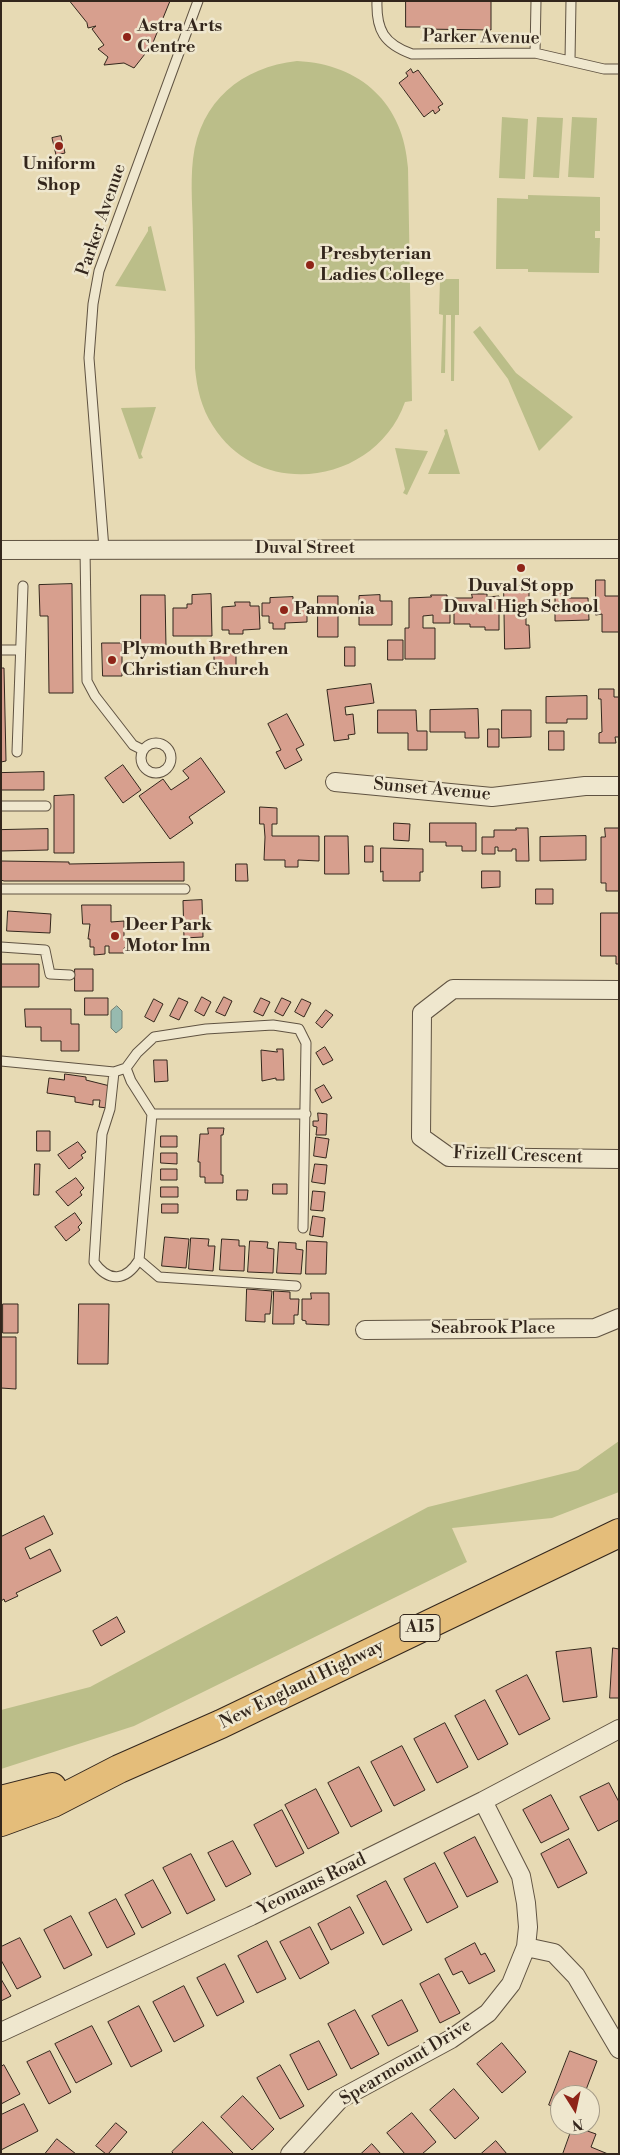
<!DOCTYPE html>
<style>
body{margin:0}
#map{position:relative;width:620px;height:2155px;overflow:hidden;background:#e7dab4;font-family:"Libre Bodoni",serif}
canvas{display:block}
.frame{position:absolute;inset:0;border:2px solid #33261c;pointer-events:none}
.north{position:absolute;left:550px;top:2085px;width:50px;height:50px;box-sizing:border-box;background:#efe7ce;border:1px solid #a49a87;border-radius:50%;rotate:170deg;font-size:14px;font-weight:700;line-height:20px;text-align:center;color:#33261c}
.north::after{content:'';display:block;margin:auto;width:18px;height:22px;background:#8f2418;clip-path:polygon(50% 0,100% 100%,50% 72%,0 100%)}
</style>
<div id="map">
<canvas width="620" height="2155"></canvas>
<div class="frame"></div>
<div class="north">N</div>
</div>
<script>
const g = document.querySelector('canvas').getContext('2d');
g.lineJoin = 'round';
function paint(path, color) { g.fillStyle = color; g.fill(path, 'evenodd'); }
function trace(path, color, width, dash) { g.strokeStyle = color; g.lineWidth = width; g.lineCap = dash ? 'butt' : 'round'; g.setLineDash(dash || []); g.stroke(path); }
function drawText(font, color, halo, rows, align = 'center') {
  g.font = font + ' "Libre Bodoni",serif'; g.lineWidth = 5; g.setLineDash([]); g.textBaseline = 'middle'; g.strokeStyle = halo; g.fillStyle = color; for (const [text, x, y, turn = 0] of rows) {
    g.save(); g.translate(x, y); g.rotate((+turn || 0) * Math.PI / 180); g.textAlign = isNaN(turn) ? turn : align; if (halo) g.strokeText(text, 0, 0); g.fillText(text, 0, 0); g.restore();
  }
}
paint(new Path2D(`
 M297,61C361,64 404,104 408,168L412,401L405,402C376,484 261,502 213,426C201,407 197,389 195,368C195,325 194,282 193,238C193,212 190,185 193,159C200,101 242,67 297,61Z
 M502,117L528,119L525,179L499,178Z
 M537,117L563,118L559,178L533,177Z
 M572,117L597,118L594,178L568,177Z
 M528,195L600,197V231H595V238H600L599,273L528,272V269H496L497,198L528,199Z
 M151,226L166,291L115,286L148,231V227Z
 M440,279H459V315H455L454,381H451V315H446L445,373H441L443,315L439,314Z
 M480,326L516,373L573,417L539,451L508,379L473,332Z
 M156,407L141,454L143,458L139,459L121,408Z
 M447,429L460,474H428L445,434L444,430Z
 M395,448L428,451L407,495L403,493L405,489Z
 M619,1441V1492L552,1518L452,1528L467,1562L134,1726L1,1769V1710L90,1687L428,1507L578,1470Z`), '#bbbe89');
const water = new Path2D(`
 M117,1006L122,1011V1028L116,1033L111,1028V1011Z`);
paint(water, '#97baaf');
trace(water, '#6f7f74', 1);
const building = new Path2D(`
 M70,1H170L152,45L134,68L124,63L104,65L108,57L98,49L104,45L92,29L96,26L88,28L87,23Z
 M406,1H491V30L421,29V27H406Z
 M411,69L413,73L418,70L443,104L438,107L440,110L435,114L433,110L424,117L399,83L408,76L406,73Z
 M61,136L65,153L56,155L52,138Z
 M596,580H605V596H619V632H602V614L596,615Z
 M72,584L73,693H49L48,616H40L39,585Z
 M504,586H529V612H526V625H529L530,648L505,649Z
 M569,591V598H588L589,620L555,621V592Z
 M211,594L212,636H173V608H187V604H192V595Z
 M472,594H487V597L499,596V630H485V627H470V624H454V598H472Z
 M141,595H165L166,647H141Z
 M380,595V601H392V625H359V596Z
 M431,595H447V609H450V623H433V615L423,616V628H435V659H405V628H409V598L431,597Z
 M318,596H338V637H318Z
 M293,597V603L307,602V622L285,623V629H273V623H269V616H262V603H270V598Z
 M235,602H250V606H259L260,629L243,630V634H229V630H222V607L235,606Z
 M388,640H403V660H388Z
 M102,643H122V676H103Z
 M345,647H355V666H345Z
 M236,650V669H214V651Z
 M1,668H4L6,761L1,762Z
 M371,684L374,703L345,707L346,715L353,714L355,734L348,735L349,739L334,741L327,690Z
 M599,689H614V697H619V737H615L616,743H599V733L602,732L601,699H599Z
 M587,696V719H567V723H546V697Z
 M478,709L479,738H465V732H430V710Z
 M378,710H416L417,731H427V750H408V733H378Z
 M502,710H531V737L502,738Z
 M287,714L304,745L296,749L302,760L285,769L276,752L281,750L268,724Z
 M488,729H499V747H488Z
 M549,731H564V750H549Z
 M201,758L225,792L189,817L193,823L170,839L139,796L163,779L171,790L189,778L183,771Z
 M123,765L141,790L123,803L105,778Z
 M44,772V790H1V773Z
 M74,795V853H54V796Z
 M260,807L277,808V824H272V836H319V861L298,860V867H285V860H264L265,837L264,824H260Z
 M394,823L410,824L409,841L394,840Z
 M430,823H476V851H462V846H446V842H430Z
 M516,828H528L529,861H516V849H512V851H498V847H495V854H482V837H494V830H516Z
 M605,828H619V891H606V883H601V837H605Z
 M48,829V850L1,851V830Z
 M325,836H348L349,874H325Z
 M586,836V860L540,861V837Z
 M365,846H373V862H365Z
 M381,848L423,849V872H420V881H383V871L381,872Z
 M1,861L69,862V864L184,862V881H4L1,880Z
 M236,864H247L248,881H236Z
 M482,871H500V887L482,888Z
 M536,889H553V904H536Z
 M202,900L203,937L184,938L183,901Z
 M82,905H111V922L124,921V939H127V947L124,948V953H109V946H105V954L94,955V947H90V939H88L90,924H83Z
 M8,911L51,914L50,933L7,931Z
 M601,913H619V964H616V956H601Z
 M1,964H39V987H1Z
 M75,969H93V991H75Z
 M202,997L211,1002L204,1016L195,1011Z
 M224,997L232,1001L225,1016L216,1012Z
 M85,998H108V1015H85Z
 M179,998L188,1002L179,1020L170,1016Z
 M261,998L270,1002L263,1016L254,1012Z
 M282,998L291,1002L283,1016L275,1012Z
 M154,999L163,1004L154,1022L145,1017Z
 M302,999L311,1003L304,1017L295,1012Z
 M25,1009H71V1024H79V1051H61V1041H41V1027H26Z
 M326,1010L333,1015L322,1028L316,1023Z
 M325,1047L333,1060L323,1065L316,1053Z
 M277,1049H283L284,1080H276V1078L262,1081L261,1050L277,1052Z
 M154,1060H167L168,1081L155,1082Z
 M65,1074L86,1077V1080L110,1086L107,1108L99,1107L100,1100H93V1105L75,1102V1097L47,1093L49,1078L64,1080Z
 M324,1085L332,1098L322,1103L315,1090Z
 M318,1113L327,1114L326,1135H316L317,1127L313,1126V1121H318Z
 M208,1128H224L223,1135H221V1175H223V1183H205V1177H200V1162H198L200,1134H208Z
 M37,1131H50V1151H37Z
 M161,1136H177V1147H161Z
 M316,1137L329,1139L326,1158L314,1156Z
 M78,1142L86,1152L81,1155L83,1158L69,1169L58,1155Z
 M161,1153H177V1164L161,1163Z
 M35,1164H40L39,1195H34Z
 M315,1164L327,1165L325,1184L312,1182Z
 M161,1169H177V1180H161Z
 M76,1178L84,1188L80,1192L82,1195L68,1206L56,1192Z
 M273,1184H287V1194H273Z
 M161,1187H178V1197H161Z
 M237,1190H248L247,1200H237Z
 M313,1191L325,1192L323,1211L311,1210Z
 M162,1204H178V1213H162Z
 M75,1213L82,1223L78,1227L80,1230L66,1241L55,1227Z
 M313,1216L325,1218L323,1237L310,1235Z
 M165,1237L189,1239L186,1268L162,1266Z
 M191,1238L209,1239L208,1246H215L213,1271L189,1269Z
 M222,1239L239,1240V1246H245L244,1271L220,1270Z
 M250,1241L268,1242L267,1248L274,1249L273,1273L248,1272Z
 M307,1241L327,1242L326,1274H306Z
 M279,1242L296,1243V1249L303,1250L301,1274L277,1273Z
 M247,1289L272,1291L270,1314H265V1322L246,1321Z
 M274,1291L290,1292V1299H299L298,1315H294V1324H273Z
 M311,1293H329V1325L306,1324V1321L302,1320V1299H311Z
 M3,1304H18V1333H3Z
 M79,1304H109L108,1364H78Z
 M1,1337H16V1389L1,1388Z
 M44,1516L53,1534L25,1548L30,1559L50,1549L61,1571L16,1593L18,1596L5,1602L4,1599L1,1601V1537Z
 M117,1617L125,1632L101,1646L93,1631Z
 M591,1648L597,1697L563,1702L556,1652Z
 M613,1648L619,1649V1698H610Z
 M527,1675L550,1719L519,1735L496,1691Z
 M485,1700L508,1744L478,1760L455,1716Z
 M445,1723L468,1767L437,1783L414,1739Z
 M402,1746L425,1790L394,1806L371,1762Z
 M359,1767L382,1811L351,1827L328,1783Z
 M609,1783L619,1802V1820L598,1831L580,1797Z
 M316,1789L339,1833L308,1849L285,1805Z
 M551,1795L569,1829L541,1843L523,1810Z
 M282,1810L304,1853L276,1867L254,1825Z
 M475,1837L498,1882L467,1897L444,1853Z
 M569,1839L587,1873L558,1888L541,1854Z
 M233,1841L251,1874L226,1887L208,1853Z
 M191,1854L215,1900L187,1914L163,1868Z
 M435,1863L458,1907L427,1923L404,1879Z
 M153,1880L171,1913L142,1928L125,1895Z
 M386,1881L412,1930L383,1945L357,1896Z
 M116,1899L135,1934L107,1948L89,1913Z
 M350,1907L364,1933L331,1950L318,1924Z
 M71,1916L92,1955L64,1969L44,1930Z
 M310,1927L329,1963L300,1979L280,1942Z
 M20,1938L41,1977L17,1989L1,1960V1947Z
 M267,1941L286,1979L257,1993L238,1956Z
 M475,1943L481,1955L485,1953L495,1971L469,1984L462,1971L453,1975L445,1959Z
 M225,1964L244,2002L217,2016L197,1978Z
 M439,1974L460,2013L440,2023L420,1984Z
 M1,1979L11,1996L1,2001Z
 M184,1986L204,2026L174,2042L153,2002Z
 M402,2000L418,2031L388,2046L372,2016Z
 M139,2006L162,2051L131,2067L108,2022Z
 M355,2010L379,2054L351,2069L328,2024Z
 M92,2026L112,2064L76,2083L55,2044Z
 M319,2041L337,2075L308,2090L290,2055Z
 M502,2043L526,2072L502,2093L477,2064Z
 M50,2051L71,2092L49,2104L27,2062Z
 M570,2051L597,2061L584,2095H560V2109L549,2105Z
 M4,2065L20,2094L1,2104V2067Z
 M280,2065L304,2106L280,2119L257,2078Z
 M454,2089L479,2118L455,2139L430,2110Z
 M243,2096L274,2129L252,2150L221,2117Z
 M24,2104L38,2131L1,2150V2115Z
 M412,2113L436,2142L422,2154H405L387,2133Z
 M203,2122L234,2154H174L172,2152Z
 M116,2123L127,2132L108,2154H106L96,2146Z
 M573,2126L596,2134L591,2147L608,2154H563Z
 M57,2139L76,2154H45Z
 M496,2141L507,2154H481Z
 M372,2144L381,2154H361Z`);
paint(building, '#d79f8e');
trace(building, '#33261c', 1);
const service = new Path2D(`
 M377,1C376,30 384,44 412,54L535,53L604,69H619
 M535,53L536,1
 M570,60L571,1
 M85,549L87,681L95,696L133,745L143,750
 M104,549L89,358L93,304L99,271L111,238L198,1
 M1,650H20
 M141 758a15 15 0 1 1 30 0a15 15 0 1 1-30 0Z
 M17,752L23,586
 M1,806H46
 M1,889H185
 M1,947L45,950L50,974L70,975
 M1,1061L114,1072L126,1068L137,1053L154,1037L206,1029L273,1025L299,1029L306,1043L303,1228
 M126,1068L131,1081L152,1114H306
 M114,1072L110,1109L102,1134L94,1262C109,1283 126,1281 139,1260L159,1277L296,1286
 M139,1260L152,1114`);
const minor = new Path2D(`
 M1,550L619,549
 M335,782L492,797L585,786H619
 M619,990L453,989L422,1013L421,1137L449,1157L619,1159
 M365,1330L595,1328L619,1318
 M526,1947L554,1953L576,1976L619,2049
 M1,2032L251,1916L483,1801L619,1729
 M290,2154L340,2099L451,2039L488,2013L511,1984L526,1947L528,1927L526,1903L521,1876L483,1801`);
const trunk = new Path2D(`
 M1,1800L52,1787
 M1,1822L53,1803L119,1769L221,1724L619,1533`);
trace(service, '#605342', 11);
trace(minor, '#605342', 20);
trace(trunk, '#33261c', 30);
trace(service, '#efe7ce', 9);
trace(minor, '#efe7ce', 18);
trace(trunk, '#e4bd7a', 28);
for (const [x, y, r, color] of [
 [127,37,5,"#8f2418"],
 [59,146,5,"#8f2418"],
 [310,265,5,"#8f2418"],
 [521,568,5,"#8f2418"],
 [284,610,5,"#8f2418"],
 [112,660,5,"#8f2418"],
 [115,936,5,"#8f2418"]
]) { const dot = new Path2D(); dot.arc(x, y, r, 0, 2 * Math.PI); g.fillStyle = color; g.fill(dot); trace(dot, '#efe7ce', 2); }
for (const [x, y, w] of [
 [420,1628,40]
]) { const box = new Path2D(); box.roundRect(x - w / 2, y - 13.5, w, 27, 4); g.fillStyle = '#efe7ce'; g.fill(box); trace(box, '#33261c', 1); }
drawText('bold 16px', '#33261c', null, [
 ["A15",420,1628]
]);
drawText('bold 18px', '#33261c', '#efe7ce', [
 ["Astra Arts",137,27],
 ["Centre",137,48],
 ["Uniform",59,165,"center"],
 ["Shop",59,186,"center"],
 ["Presbyterian",320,255],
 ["Ladies College",320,276],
 ["Duval St opp",521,587,"center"],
 ["Duval High School",521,608,"center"],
 ["Pannonia",294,610],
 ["Plymouth Brethren",122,650],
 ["Christian Church",122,671],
 ["Deer Park",125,926],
 ["Motor Inn",125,947]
], 'left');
drawText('18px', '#33261c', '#efe7ce', [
 ["Parker Avenue",481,38,1],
 ["Parker Avenue",102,220,-71],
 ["Duval Street",305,549],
 ["Sunset Avenue",432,790,5],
 ["Frizell Crescent",518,1156,2],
 ["Seabrook Place",493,1329],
 ["New England Highway",302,1685,-26],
 ["Yeomans Road",312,1885,-26],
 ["Spearmount Drive",406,2063,-31]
]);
</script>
